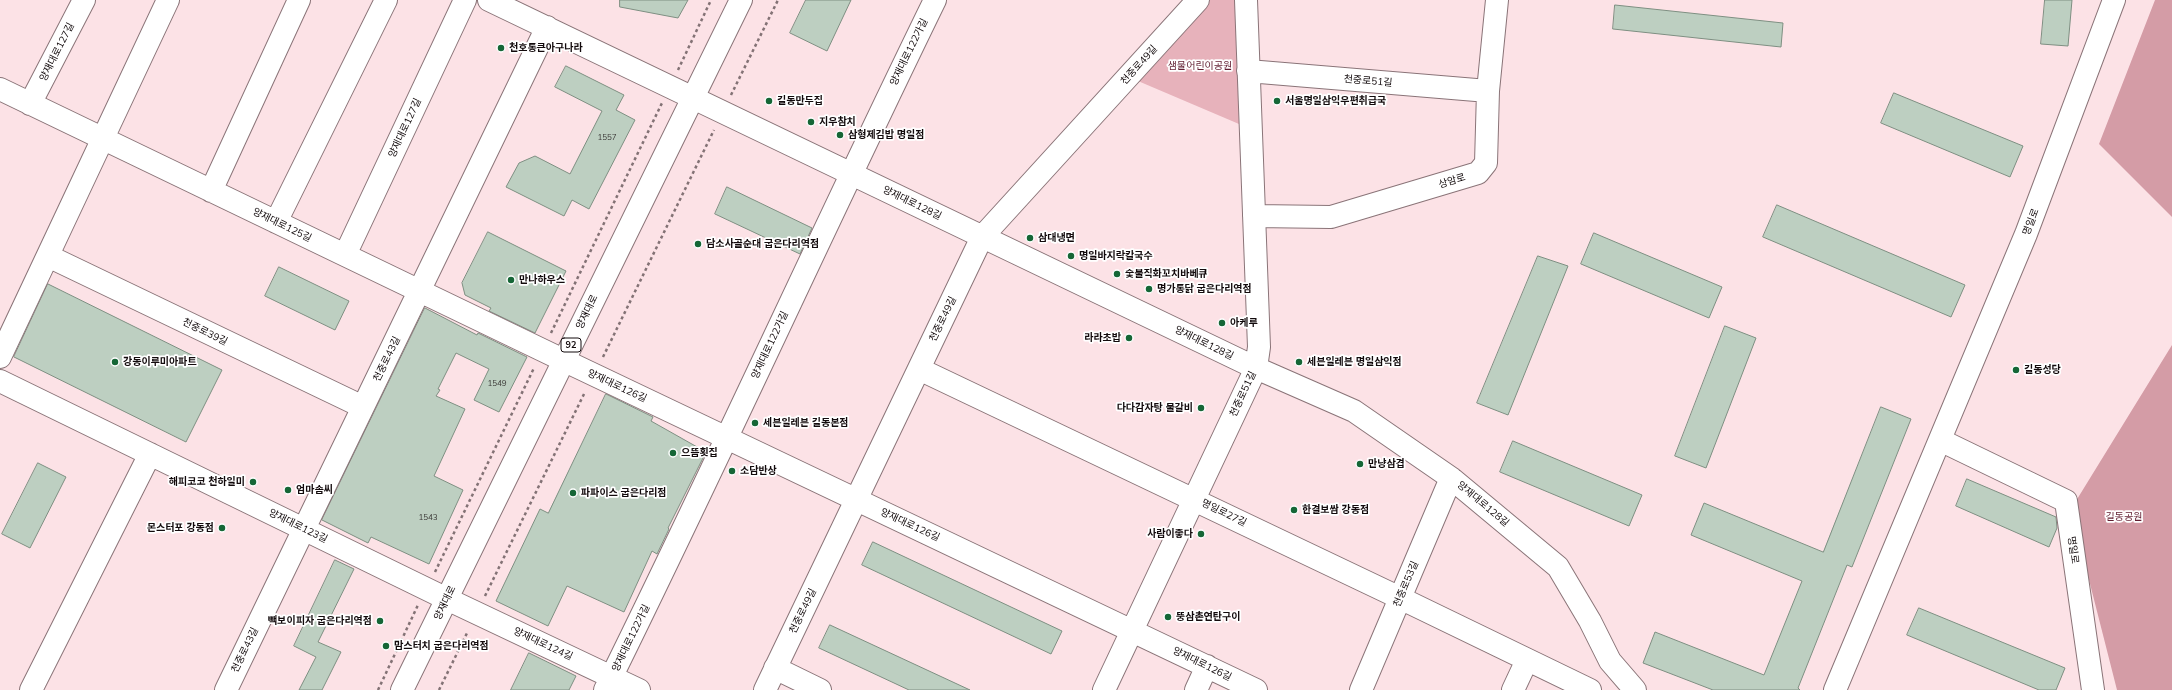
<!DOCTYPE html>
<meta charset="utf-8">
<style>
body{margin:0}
canvas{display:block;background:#fce2e6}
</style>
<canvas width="2172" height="690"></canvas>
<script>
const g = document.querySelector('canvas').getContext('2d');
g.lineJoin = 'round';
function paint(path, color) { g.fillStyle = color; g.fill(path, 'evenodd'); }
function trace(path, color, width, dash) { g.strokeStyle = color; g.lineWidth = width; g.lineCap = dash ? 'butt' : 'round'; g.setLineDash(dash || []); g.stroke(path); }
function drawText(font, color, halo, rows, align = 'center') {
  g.font = font + ' Mulish,"Noto Sans KR",sans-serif'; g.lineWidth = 3.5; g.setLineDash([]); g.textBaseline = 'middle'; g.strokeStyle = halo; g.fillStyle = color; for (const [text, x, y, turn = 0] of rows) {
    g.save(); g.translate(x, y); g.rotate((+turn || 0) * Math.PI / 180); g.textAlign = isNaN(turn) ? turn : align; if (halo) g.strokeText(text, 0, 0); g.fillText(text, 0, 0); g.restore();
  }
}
paint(new Path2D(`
 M1209,0H1236L1239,124L1138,81Z`), '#e7b2bb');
paint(new Path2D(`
 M2155,0H2172V217L2099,144Z
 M2172,345V690H2117L2071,509Z`), '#d49ca6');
const building = new Path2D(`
 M620,0H688L678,18L620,7Z
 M806,0H851L827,51L790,33Z
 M2045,0H2072L2068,46L2041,44Z
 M1615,5L1783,23L1781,47L1613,29Z
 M566,66L624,95L616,110L635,120L589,209L572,200L564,216L506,187L519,163L535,156L570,174L602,111L555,87Z
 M1894,93L2023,146L2010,177L1881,123Z
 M727,187L812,228L800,254L715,214Z
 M1777,205L1965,285L1951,317L1763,237Z
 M488,232L566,271L535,333L489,311L491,308L465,295L462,283Z
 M1594,233L1722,287L1709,318L1581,264Z
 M1538,256L1568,266L1508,415L1477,403Z
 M279,267L349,301L335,330L265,296Z
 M48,284L222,370L186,442L14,357Z
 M425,308L477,335L478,333L527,357L499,412L474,400L489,369L456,353L438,389L440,390L436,396L465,409L434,476L463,490L429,564L371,537L368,543L322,520Z
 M1725,326L1756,338L1706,468L1675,456Z
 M606,394L653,417L651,421L706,452L668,528L669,529L657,554L652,551L624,612L567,586L548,626L496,601L540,509L548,513Z
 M1881,407L1911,419L1852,567L1847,565L1798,688L1800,690H1713L1643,663L1655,632L1764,675L1802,581L1691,535L1704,503L1823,552Z
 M1513,441L1642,495L1629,526L1500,472Z
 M38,463L66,477L30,548L2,534Z
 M1967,479L2056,517L2057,528L2049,547L1956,506Z
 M873,542L1062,631L1051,654L862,565Z
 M335,560L354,569L318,642L341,652L322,690H299L316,657L294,646Z
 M1919,608L2065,668L2056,690H2039L1907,635Z
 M830,625L970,690H909L819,648Z
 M529,653L576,676L569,690H511Z`);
paint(building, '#bdcfc1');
trace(building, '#7e8f82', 1);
const minor = new Path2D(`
 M489,0L1256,368L1354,411L1451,478L1558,567L1590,621L1610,661L1635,690
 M1248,71L1488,91
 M0,89L563,360L1256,690
 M30,104L84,0
 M211,191L299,0
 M1254,216L1331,217L1478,173L1486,163L1488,91L1497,0
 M276,222L386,0
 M345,255L465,0
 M48,256L363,407
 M0,357L168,0
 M919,369L1400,598L1590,690
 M0,381L447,599L639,690
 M1940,440L2066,501L2093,690
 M775,668L820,690
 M31,690L150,454
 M226,690L547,27
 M605,690C718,462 823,229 935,0
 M765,690L982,237L1198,0
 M1104,690L1256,368L1259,347L1246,0
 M1196,690L1207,666
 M1361,690L1451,478
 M1513,690L1527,660
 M1835,690L2026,234L2114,0`);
const major = new Path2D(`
 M402,690L741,0`);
trace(minor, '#8a7478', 24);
trace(major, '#8a7478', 24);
trace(new Path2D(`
 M678,70L711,0
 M731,95L778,0
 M551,333L662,103
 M603,357L714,130
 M435,572L534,368
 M485,596L585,392
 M378,690L418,605
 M439,690L468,631`), '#837275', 2.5, [3, 3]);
trace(minor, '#fff', 22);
trace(major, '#fff', 22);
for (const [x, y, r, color] of [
 [501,48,4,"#156636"],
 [769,101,4,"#156636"],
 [1277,101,4,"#156636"],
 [811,122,4,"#156636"],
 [840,135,4,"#156636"],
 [1030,238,4,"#156636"],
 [698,244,4,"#156636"],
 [1071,256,4,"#156636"],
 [1117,274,4,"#156636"],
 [511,280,4,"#156636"],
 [1149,289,4,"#156636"],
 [1222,323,4,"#156636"],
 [1129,338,4,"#156636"],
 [115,362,4,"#156636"],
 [1299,362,4,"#156636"],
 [2016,370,4,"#156636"],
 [1201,408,4,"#156636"],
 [755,423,4,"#156636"],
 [673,453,4,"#156636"],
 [1360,464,4,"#156636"],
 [732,471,4,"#156636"],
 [253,482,4,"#156636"],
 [288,490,4,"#156636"],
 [573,493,4,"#156636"],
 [1294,510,4,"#156636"],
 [222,528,4,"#156636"],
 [1201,534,4,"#156636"],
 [1168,617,4,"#156636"],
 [380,621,4,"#156636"],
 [386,646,4,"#156636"]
]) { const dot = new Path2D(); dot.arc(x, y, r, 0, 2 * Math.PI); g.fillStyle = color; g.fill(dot); trace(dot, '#fff', 1.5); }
drawText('8px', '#3d3b39', null, [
 ["1557",607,138],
 ["1549",497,384],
 ["1543",428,518]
]);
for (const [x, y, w] of [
 [571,345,20]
]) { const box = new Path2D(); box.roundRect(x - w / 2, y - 7, w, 14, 3); g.fillStyle = '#fff'; g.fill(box); trace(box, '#120a0c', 1); }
drawText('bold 9px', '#120a0c', null, [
 ["92",571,345]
]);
drawText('bold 10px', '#120a0c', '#fff', [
 ["천호통큰아구나라",509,48],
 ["길동만두집",777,101],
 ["서울명일삼익우편취급국",1285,101],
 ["지우참치",819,122],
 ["삼형제김밥 명일점",848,135],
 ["삼대냉면",1038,238],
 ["담소사골순대 굽은다리역점",706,244],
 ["명일바지락칼국수",1079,256],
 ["숯불직화꼬치바베큐",1125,274],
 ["만나하우스",519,280],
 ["명가통닭 굽은다리역점",1157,289],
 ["아케루",1230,323],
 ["라라초밥",1121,338,"right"],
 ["강동이루미아파트",123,362],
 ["세븐일레븐 명일삼익점",1307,362],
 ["길동성당",2024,370],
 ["다다감자탕 물갈비",1193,408,"right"],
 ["세븐일레븐 길동본점",763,423],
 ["으뜸횟집",681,453],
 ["만냥삼겹",1368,464],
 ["소담반상",740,471],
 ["해피코코 천하일미",245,482,"right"],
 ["엄마솜씨",296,490],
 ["파파이스 굽은다리점",581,493],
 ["한결보쌈 강동점",1302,510],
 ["몬스터포 강동점",214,528,"right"],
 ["사람이좋다",1193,534,"right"],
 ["뚱삼촌연탄구이",1176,617],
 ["빽보이피자 굽은다리역점",372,621,"right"],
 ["맘스터치 굽은다리역점",394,646]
], 'left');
drawText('10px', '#120a0c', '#fff', [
 ["양재대로127길",57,52,-63],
 ["양재대로122가길",909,52,-64],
 ["천중로49길",1139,65,-48],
 ["천중로51길",1368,81,5],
 ["양재대로127길",405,128,-65],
 ["상암로",1452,181,-17],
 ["양재대로128길",912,203,26],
 ["명일로",2031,222,-69],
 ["양재대로125길",282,225,26],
 ["양재대로",587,312,-64],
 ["천중로49길",943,319,-64],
 ["천중로39길",205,332,26],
 ["양재대로128길",1204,343,26],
 ["양재대로122가길",770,345,-65],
 ["천중로43길",387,359,-64],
 ["양재대로126길",617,386,25],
 ["천중로51길",1243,394,-65],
 ["양재대로128길",1483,504,40],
 ["명일로27길",1224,513,26],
 ["양재대로126길",910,525,25],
 ["양재대로123길",298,526,26],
 ["명일로",2073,550,82],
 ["천중로53길",1406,584,-67],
 ["양재대로",445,603,-64],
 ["천중로49길",803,611,-64],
 ["양재대로122가길",631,638,-64],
 ["양재대로124길",543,644,25],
 ["천중로43길",245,650,-64],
 ["양재대로126길",1202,664,26]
]);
drawText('10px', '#611e31', '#fff', [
 ["샘물어린이공원",1200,66],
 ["길동공원",2124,517]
]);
</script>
